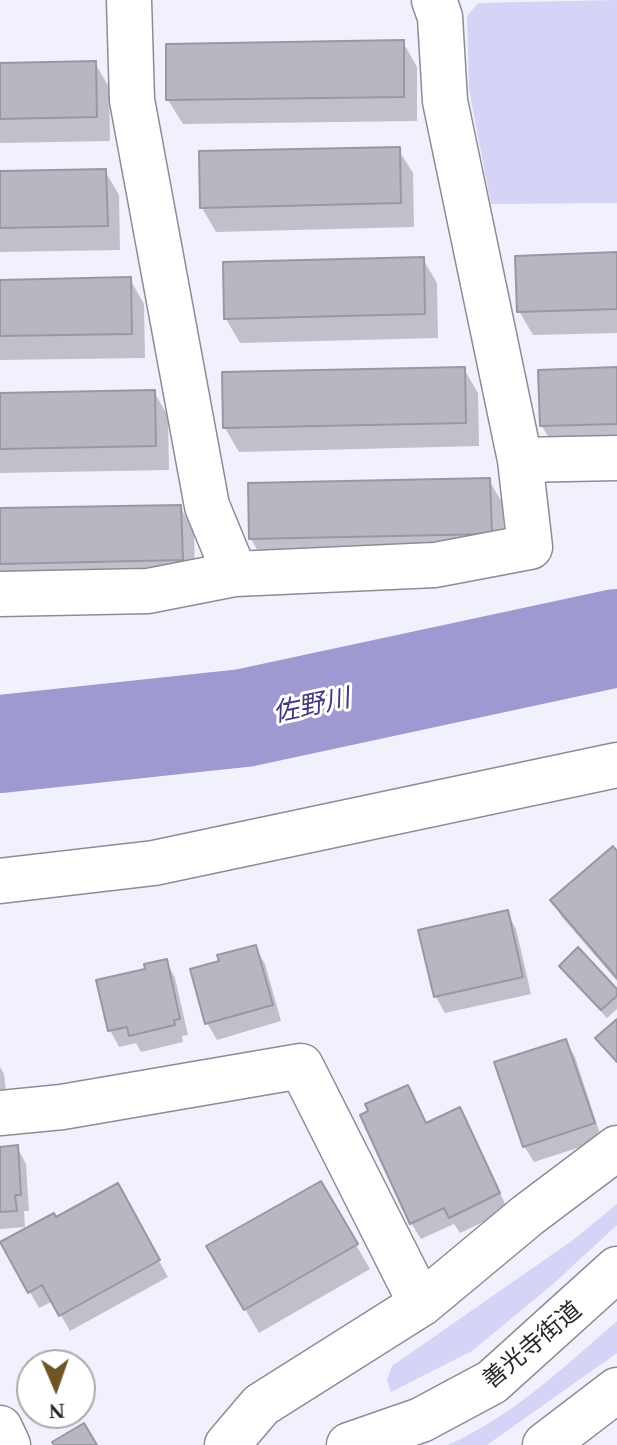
<!DOCTYPE html>
<meta charset="utf-8">
<style>
body{margin:0}
#map{position:relative;width:617px;height:1445px;overflow:hidden;background:#f1f1fd;font-family:Georgia,serif}
canvas{display:block}
.north{position:absolute;left:16px;top:1349px;width:80px;height:80px;box-sizing:border-box;background:#fff;border:2px solid #a9a9ab;border-radius:50%;rotate:178deg;font-size:22px;font-weight:700;line-height:32px;text-align:center;color:#28272c}
.north::after{content:'';display:block;margin:auto;width:28px;height:36px;background:#6f5426;clip-path:polygon(50% 0,100% 100%,50% 72%,0 100%)}
</style>
<div id="map">
<canvas width="617" height="1445"></canvas>
<div class="north">N</div>
</div>
<script>
const g = document.querySelector('canvas').getContext('2d');
g.lineJoin = 'round';
function paint(path, color) { g.fillStyle = color; g.fill(path, 'evenodd'); }
function trace(path, color, width, dash) { g.strokeStyle = color; g.lineWidth = width; g.lineCap = dash ? 'butt' : 'round'; g.setLineDash(dash || []); g.stroke(path); }
function drawText(font, color, halo, rows, align = 'center') {
  g.font = font + ' Georgia,"Noto Sans JP",serif'; g.lineWidth = 6; g.setLineDash([]); g.textBaseline = 'middle'; g.strokeStyle = halo; g.fillStyle = color; for (const [text, x, y, turn = 0] of rows) {
    g.save(); g.translate(x, y); g.rotate((+turn || 0) * Math.PI / 180); g.textAlign = isNaN(turn) ? turn : align; if (halo) g.strokeText(text, 0, 0); g.fillText(text, 0, 0); g.restore();
  }
}
paint(new Path2D(`
 M617,0V203L491,204L469,90L467,16L478,3Z
 M617,1204V1225L552,1285L472,1351L391,1392L387,1380L392,1366L573,1240Z
 M617,1321V1353L487,1445H448C514,1415 563,1368 617,1321Z`), '#d5d3f6');
paint(new Path2D(`
 M403,42L417,67V121L183,124L168,100Z
 M95,63L109,87L110,141L0,143V65Z
 M398,149L413,173L414,227L216,232L202,208Z
 M105,171L119,195L120,250L0,252V173Z
 M617,254V333L533,335L519,311Z
 M423,259L437,283L438,338L240,343L226,319Z
 M130,279L144,304L145,358L0,360V282Z
 M464,369L478,393L479,446L239,452L225,428Z
 M617,369V448L556,450L542,426Z
 M154,392L168,416L169,470L0,473V395Z
 M489,480L503,504L505,558L265,563L251,539Z
 M180,507L194,531L195,584L0,588V510Z
 M617,854V981L562,917L552,901Z
 M507,912L516,929L531,994L445,1013L436,997Z
 M255,947L265,964L281,1021L217,1040L207,1023L192,970L222,962Z
 M166,961L175,978L188,1035L182,1036L183,1042L141,1052L136,1043L119,1047L110,1030L147,971Z
 M561,966L617,992V1009L607,1018L566,975Z
 M565,1041L575,1057L602,1140L534,1162L524,1146Z
 M0,1067L4,1074L7,1100L0,1101Z
 M408,1087L426,1125L469,1126L508,1210L460,1233L454,1224L421,1239L411,1223L371,1112Z
 M17,1147L26,1164L29,1211H24L25,1227L0,1229V1149Z
 M320,1183L370,1269L259,1333L209,1247Z
 M117,1186L168,1277L70,1331L53,1301L39,1308L2,1243L56,1220Z`), '#0003');
trace(new Path2D(`
 M0,744L244,718L617,638`), '#9e99d1', 98);
const building = new Path2D(`
 M404,40V97L166,100V44Z
 M96,61L97,117L0,119V63Z
 M400,147L401,203L200,208L199,151Z
 M106,169L108,226L0,228V171Z
 M617,252V309L517,312L515,256Z
 M424,257L425,314L224,319L223,262Z
 M131,277L132,334L0,336V280Z
 M465,367L466,423L223,428L222,372Z
 M617,367V424L540,426L538,370Z
 M155,390L156,446L0,449V393Z
 M490,478L492,534L249,539L248,483Z
 M181,505L183,560L0,564V508Z
 M613,846L617,851V978L550,900Z
 M508,910L523,977L434,997L418,930Z
 M256,945L273,1005L205,1024L190,969L219,961L217,955Z
 M578,947L617,989V996L601,1010L559,966Z
 M167,959L180,1019L174,1020L175,1025L129,1036L127,1027L108,1031L96,980L145,969L144,964Z
 M617,1019V1062L595,1038Z
 M566,1039L595,1123L523,1147L494,1062Z
 M408,1085L426,1123L460,1107L500,1193L449,1218L444,1208L410,1224L360,1115L368,1111L365,1104Z
 M18,1145L21,1195H15L17,1211L0,1212V1147Z
 M321,1181L358,1244L244,1310L206,1246Z
 M118,1183L160,1260L59,1316L42,1285L28,1293L0,1242L54,1213L56,1217Z
 M84,1423L97,1445H54L52,1442Z`);
paint(building, '#b7b7c2');
trace(building, '#9898a2', 2);
const street = new Path2D(`
 M129,0L132,100L207,506L235,574
 M434,0L440,17L445,101L520,460
 M0,594L148,591L235,574L435,565L530,547L520,460L617,458
 M0,881L154,863L617,765
 M0,1113L62,1107L301,1066L421,1304
 M0,1428L8,1445
 M227,1445L261,1405L421,1304L528,1215L617,1148
 M349,1445L421,1420L492,1382L617,1269
 M545,1445L617,1390`);
trace(street, '#8c8b96', 47);
trace(street, '#fff', 44);
drawText('24px', '#28272c', '#fff', [
 ["善光寺街道",531,1344,-40]
]);
drawText('italic 26px', '#44387d', '#fff', [
 ["佐野川",311,704,-12]
]);
</script>
